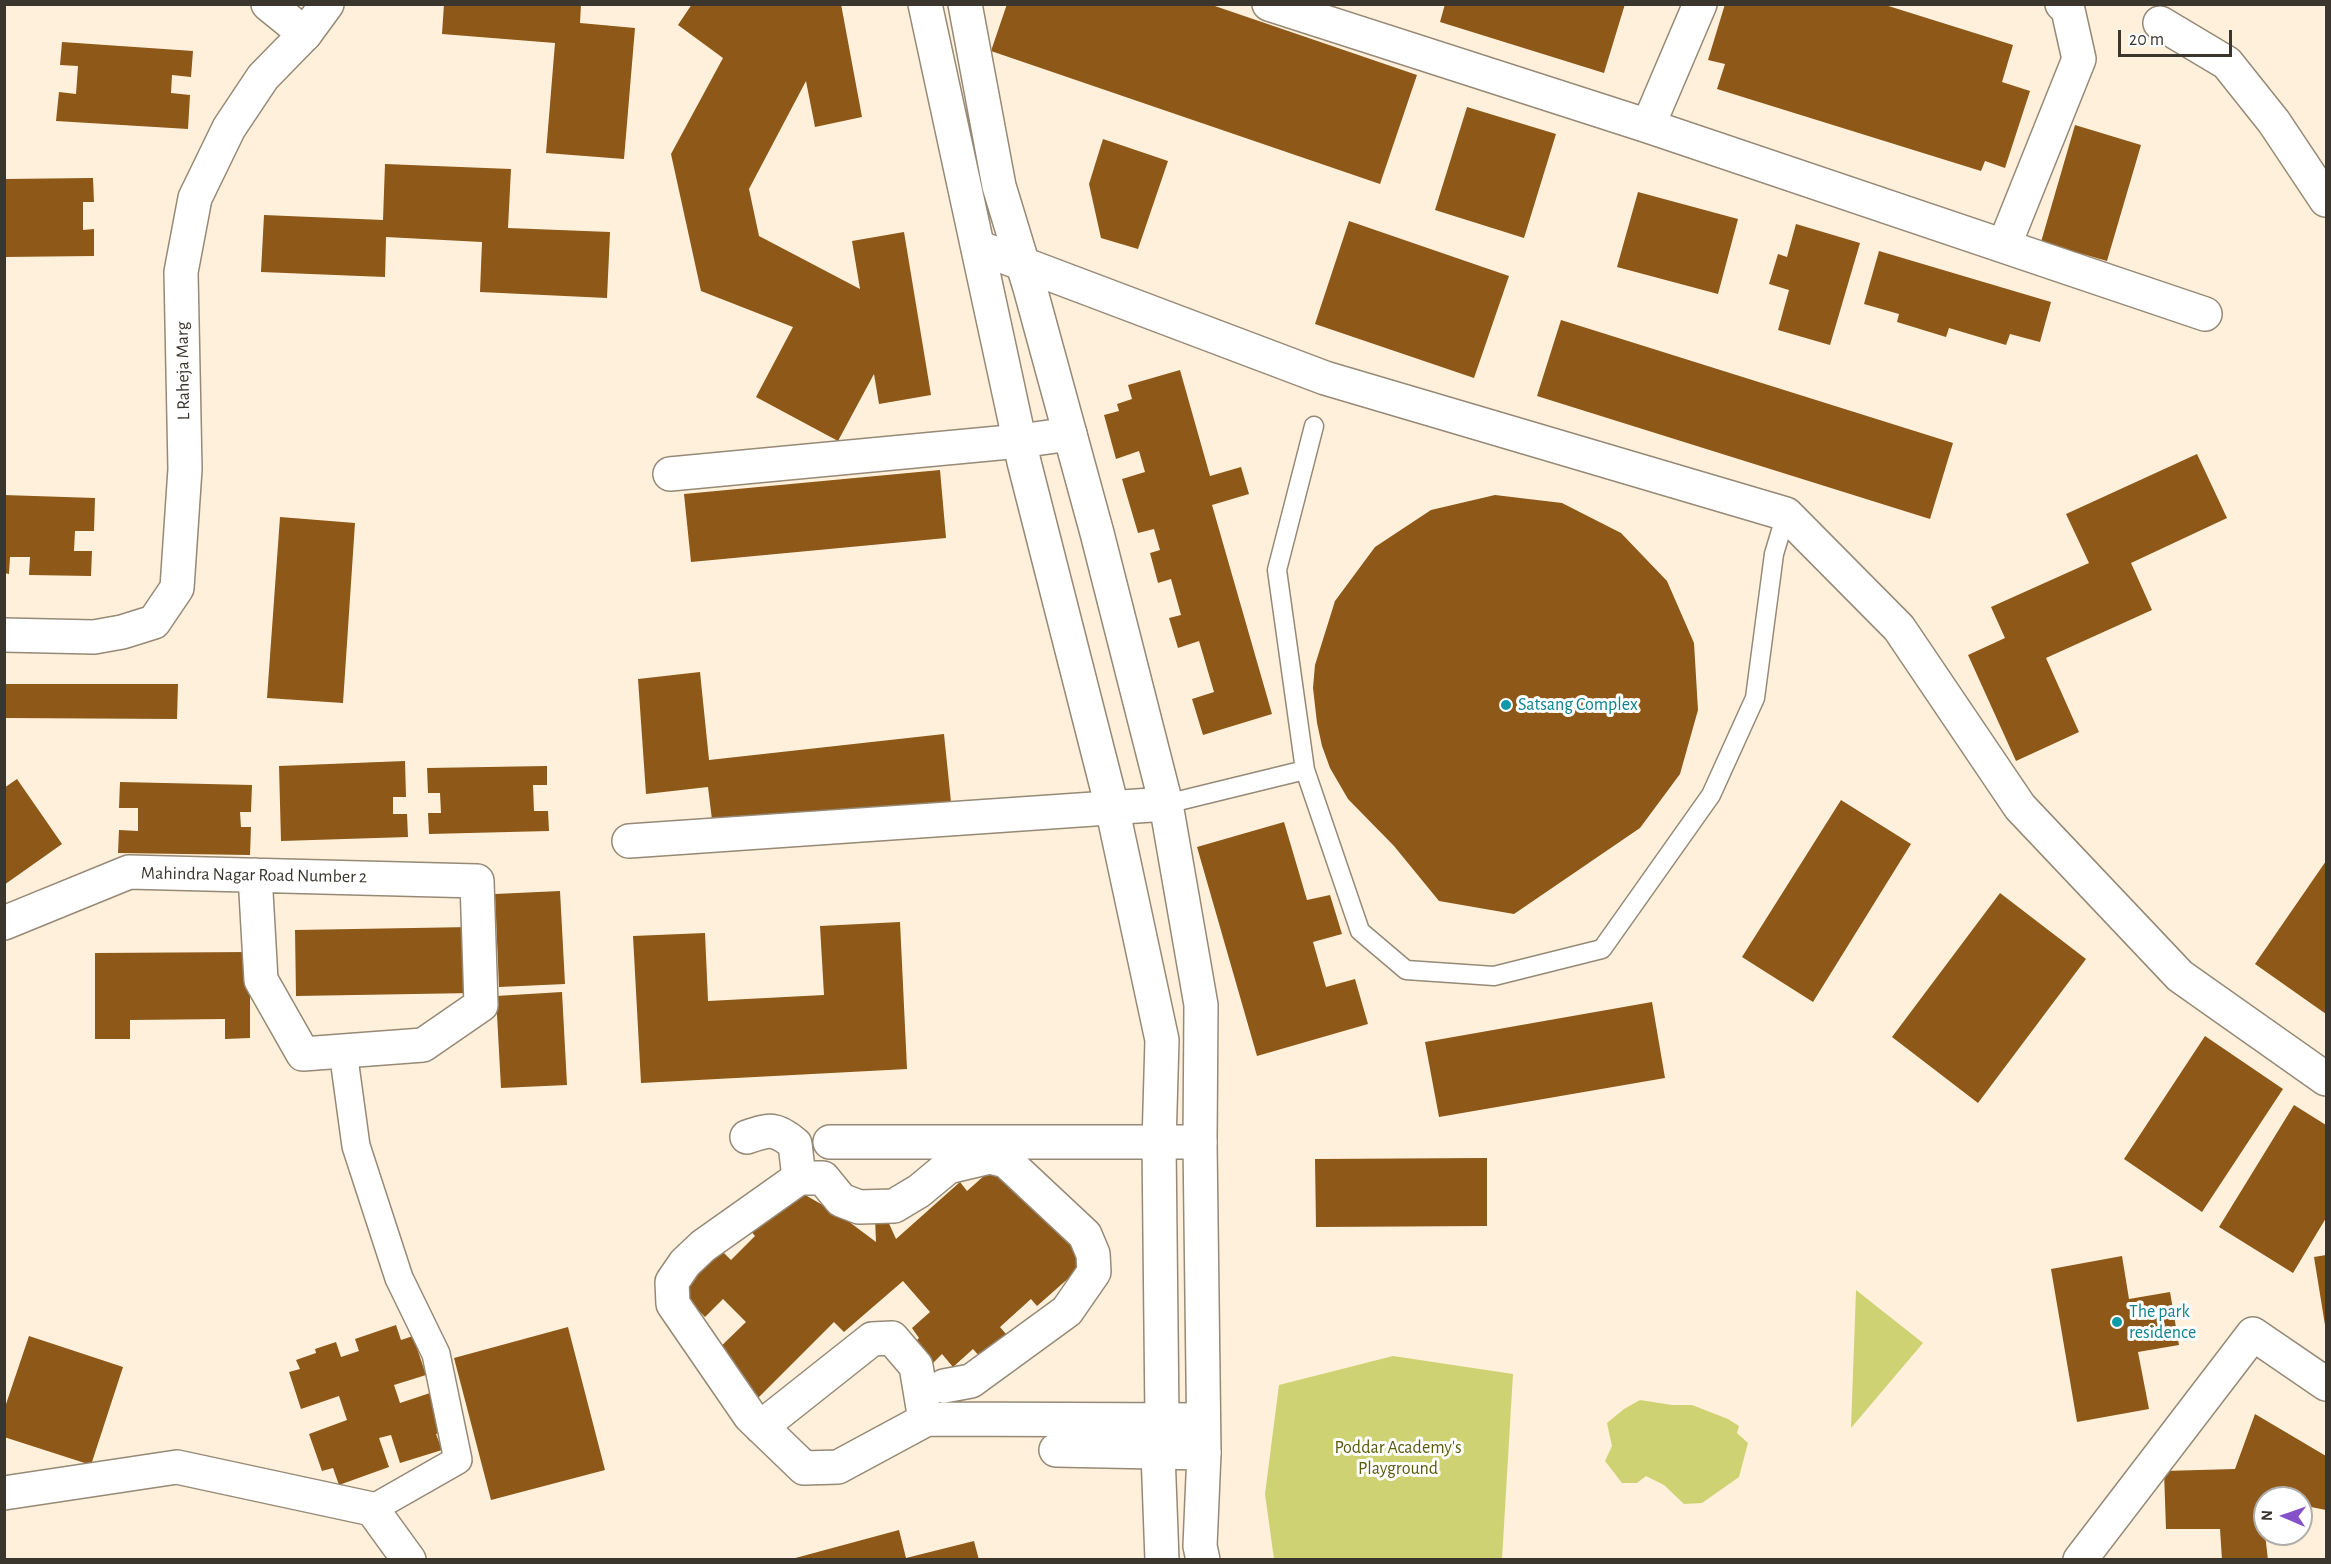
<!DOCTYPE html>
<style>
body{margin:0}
#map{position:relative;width:2331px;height:1564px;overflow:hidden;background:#fff0db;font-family:"Alegreya Sans",sans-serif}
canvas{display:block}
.frame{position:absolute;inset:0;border:6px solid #3a352d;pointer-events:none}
.north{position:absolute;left:2253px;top:1486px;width:60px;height:60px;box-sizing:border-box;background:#fff;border:2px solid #b0aeab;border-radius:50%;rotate:272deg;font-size:16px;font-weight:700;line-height:24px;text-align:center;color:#3a352d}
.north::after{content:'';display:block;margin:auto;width:21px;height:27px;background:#8451c9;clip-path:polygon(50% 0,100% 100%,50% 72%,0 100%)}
.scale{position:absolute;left:2118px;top:30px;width:114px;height:27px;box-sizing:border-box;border:3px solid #3a352d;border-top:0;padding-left:8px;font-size:18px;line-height:21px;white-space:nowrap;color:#3a352d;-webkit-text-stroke:4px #fff;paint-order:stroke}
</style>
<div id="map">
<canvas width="2331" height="1564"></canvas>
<div class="frame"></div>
<div class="north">N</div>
<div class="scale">20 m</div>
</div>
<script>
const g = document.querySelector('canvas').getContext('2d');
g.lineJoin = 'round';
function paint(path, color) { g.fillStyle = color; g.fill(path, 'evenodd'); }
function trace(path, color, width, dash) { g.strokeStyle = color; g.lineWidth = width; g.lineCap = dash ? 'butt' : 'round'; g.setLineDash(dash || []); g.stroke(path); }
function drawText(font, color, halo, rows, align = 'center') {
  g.font = font + ' "Alegreya Sans",sans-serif'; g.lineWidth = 6; g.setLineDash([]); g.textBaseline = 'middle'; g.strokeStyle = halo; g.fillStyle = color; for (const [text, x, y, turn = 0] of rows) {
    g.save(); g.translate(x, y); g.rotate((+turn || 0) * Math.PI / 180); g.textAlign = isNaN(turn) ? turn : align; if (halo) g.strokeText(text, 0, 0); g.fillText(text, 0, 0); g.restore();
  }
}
paint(new Path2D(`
 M1856,1290L1923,1343L1851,1428Z
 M1393,1356L1513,1374L1502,1559H1274L1265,1494L1279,1385Z
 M1640,1400L1672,1405H1692L1728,1419L1739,1426L1737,1433L1748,1443L1739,1477L1702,1503L1684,1504L1664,1485L1646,1476L1637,1483H1622L1605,1461L1612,1446L1607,1423L1624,1409Z`), '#ced272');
paint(new Path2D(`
 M444,4H581L580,23L635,28L624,159L546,153L555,43L442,34Z
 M692,4H841L862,117L815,127L806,81L749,189L759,236L860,289L852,241L904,232L931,395L879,404L874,374L838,441L756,397L793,327L701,291L671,154L723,58L678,25Z
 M1007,4H1209L1417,75L1380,184L991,51Z
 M1445,4H1625L1604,73L1440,22Z
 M1725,4H1882L2013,45L2002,82L2030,91L2005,168L1985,161L1981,171L1717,89L1725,64L1708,60Z
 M62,42L193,51L191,77L172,75L171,93L190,95L188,129L56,121L59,92L76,94L78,66L60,65Z
 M1467,107L1556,134L1524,238L1435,210Z
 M2075,125L2141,145L2107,261L2041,242Z
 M1103,139L1168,161L1138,249L1101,238L1089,184Z
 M385,164L511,169L508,228L610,232L607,298L480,292L482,242L386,237L385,277L261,272L264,215L383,220Z
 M93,178L94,202H83V230L94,229V256L4,257V179Z
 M1638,192L1738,219L1718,294L1617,267Z
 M1349,221L1509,276L1474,378L1315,324Z
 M1796,224L1860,243L1830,345L1778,330L1789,290L1769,284L1778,254L1787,257Z
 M1879,251L2051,302L2040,342L2010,334L2006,345L1949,328L1946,337L1897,322L1899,314L1864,304Z
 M1561,320L1953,443L1930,519L1537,396Z
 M1180,370L1210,476L1241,467L1249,494L1212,505L1272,714L1203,735L1192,699L1214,692L1199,641L1178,648L1169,618L1181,615L1171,579L1158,583L1150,553L1160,550L1154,529L1138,533L1122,479L1145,472L1139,451L1116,459L1104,415L1119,411L1117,404L1132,399L1128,385Z
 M2197,454L2227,518L2131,563L2152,610L2046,658L2079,732L2016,761L1968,655L2005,638L1991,607L2089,563L2066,514Z
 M940,470L946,538L691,562L684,494Z
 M4,495L95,498L94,531H75L74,551H92L91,576L29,575L30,557H10L9,574L4,573Z
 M1495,495L1562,503L1621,533L1667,581L1694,643L1698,710L1680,774L1640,828L1514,914L1439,901L1394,846L1348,799L1330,768L1322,746L1317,723L1313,688L1315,665L1335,601L1375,547L1431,510Z
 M280,517L355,523L343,703L267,698Z
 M700,672L709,760L944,734L951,802L713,828L708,787L646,794L638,679Z
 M4,684H178L177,719L4,718Z
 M405,761L406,797H393V814H407L408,837L281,841L279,766Z
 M547,766V785H533L534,811H548L549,831L429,834L428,813H441L440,793H428L427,768Z
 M17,779L62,844L4,885V788Z
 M120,782L252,785L251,812H240L241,827H251L250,855L118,853L119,830L138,831V808H119Z
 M1841,800L1911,844L1813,1002L1742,957Z
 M1284,822L1307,900L1330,895L1342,934L1313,942L1326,987L1355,979L1368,1024L1257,1056L1197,847Z
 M2326,861V1014L2255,964Z
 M560,891L565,984L499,987L495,894Z
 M2000,893L2086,959L1978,1103L1892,1037Z
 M900,922L907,1069L641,1083L633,936L705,933L708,1001L824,995L820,926Z
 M472,927L473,993L296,996L295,930Z
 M250,952V1038L225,1039V1019L130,1020V1039H95V953Z
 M562,992L567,1085L501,1088L496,996Z
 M1652,1002L1665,1078L1439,1117L1425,1042Z
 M2205,1036L2283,1089L2202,1212L2124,1159Z
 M2294,1105L2326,1125V1218L2293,1273L2219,1227Z
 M1487,1158V1226L1316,1227L1315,1159Z
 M994,1167L1015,1192L1022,1185L1088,1261L1037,1306L1031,1299L1000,1327L1006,1334L980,1357L973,1349L953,1367L942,1354L933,1363L914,1343L919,1338L912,1328L930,1312L903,1281L844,1332L834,1322L758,1398L713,1354L746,1322L723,1299L705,1317L678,1290L721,1250L731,1260L755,1236L749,1229L800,1192L840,1215L876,1242L875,1218L887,1219L896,1239L960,1182L967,1191Z
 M2326,1255V1325H2325L2314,1257Z
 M2122,1256L2129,1299L2170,1292L2179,1345L2138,1352L2149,1409L2077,1422L2051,1269Z
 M396,1325L401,1340L413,1336L426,1375L394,1385L400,1403L433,1392L447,1431L436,1434L442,1450L400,1463L391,1435L379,1438L389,1467L339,1485L333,1468L322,1471L309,1434L347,1420L339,1396L301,1409L289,1372L300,1369L296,1360L316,1353L315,1349L336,1342L341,1357L359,1351L355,1339Z
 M568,1327L605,1470L491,1500L454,1358Z
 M29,1336L123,1367L91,1465L4,1437V1410Z
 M2255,1414L2326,1456V1510L2301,1505V1498H2265V1534L2268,1560H2222L2220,1529H2166L2164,1471L2235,1469Z
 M899,1530L906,1558L974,1541L979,1560H788Z`), '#8d5818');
const service = new Path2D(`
 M1314,426L1277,570L1305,770L1360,931L1406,970L1494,976L1602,949L1711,795L1755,698L1774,554L1786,514
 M1166,804L1305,770`);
const pedestrian = new Path2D(`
 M343,1051L356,1146L399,1278L436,1354L458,1460L372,1509`);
const minor = new Path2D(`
 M268,4L305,34
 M1269,4L1648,126L2205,314
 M2160,23L2227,63L2274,122L2326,200
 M1648,126L1700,4
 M2004,246L2079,59L2068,10L2062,4
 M978,247L1325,378L1786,514L1899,628L2020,807L2180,976L2326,1079
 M670,474L1020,441L1070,434
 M629,841L1166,804
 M4,923L129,872L477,881L481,1005L423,1045L303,1054L261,980L255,875
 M747,1137C770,1129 776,1128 795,1144L799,1178
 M830,1142H1200
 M944,1386L971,1381L1067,1311L1094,1272L1093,1254L1085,1235L1006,1161L990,1157L948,1167L919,1191L894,1206L859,1207L841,1200L823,1178H799L703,1246L685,1263L672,1282L673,1304L750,1416L804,1468L838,1467L927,1419L1203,1420
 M761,1427L872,1339L892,1338L916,1366L925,1420
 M1056,1450L1204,1453
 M4,1493L177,1467L372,1509L409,1560
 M2080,1560L2253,1334L2326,1384`);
const tertiary = new Path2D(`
 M925,4L1024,462L1112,807L1162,1040L1159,1143L1162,1419L1158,1453L1162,1560
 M965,4L999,186L1030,288L1097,533L1166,804L1201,1005L1200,1142L1204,1453L1200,1546L1203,1560
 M4,635L94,637L122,632L154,622L177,588L185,469L181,272L195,198L229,128L263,77L305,34L327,4`);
trace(service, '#968976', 21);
trace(pedestrian, '#968976', 30);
trace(minor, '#968976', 36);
trace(tertiary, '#968976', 36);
trace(service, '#fff', 18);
trace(pedestrian, '#fff', 27);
trace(minor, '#fff', 33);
trace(tertiary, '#fff', 33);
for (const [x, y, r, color] of [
 [1506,705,6,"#0f9aa8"],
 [2117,1322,6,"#0f9aa8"]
]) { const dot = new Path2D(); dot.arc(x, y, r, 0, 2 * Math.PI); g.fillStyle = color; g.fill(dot); trace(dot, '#fff', 2); }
drawText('18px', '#3a352d', '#fff', [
 ["L Raheja Marg",183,371,-91],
 ["Mahindra Nagar Road Number 2",254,875,1]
]);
drawText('18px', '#0d838f', '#fff', [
 ["Satsang Complex",1518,705],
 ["The park",2129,1312],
 ["residence",2129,1333]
], 'left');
drawText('18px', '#5a5b0c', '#fff', [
 ["Poddar Academy's",1398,1448],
 ["Playground",1398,1469]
]);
</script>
